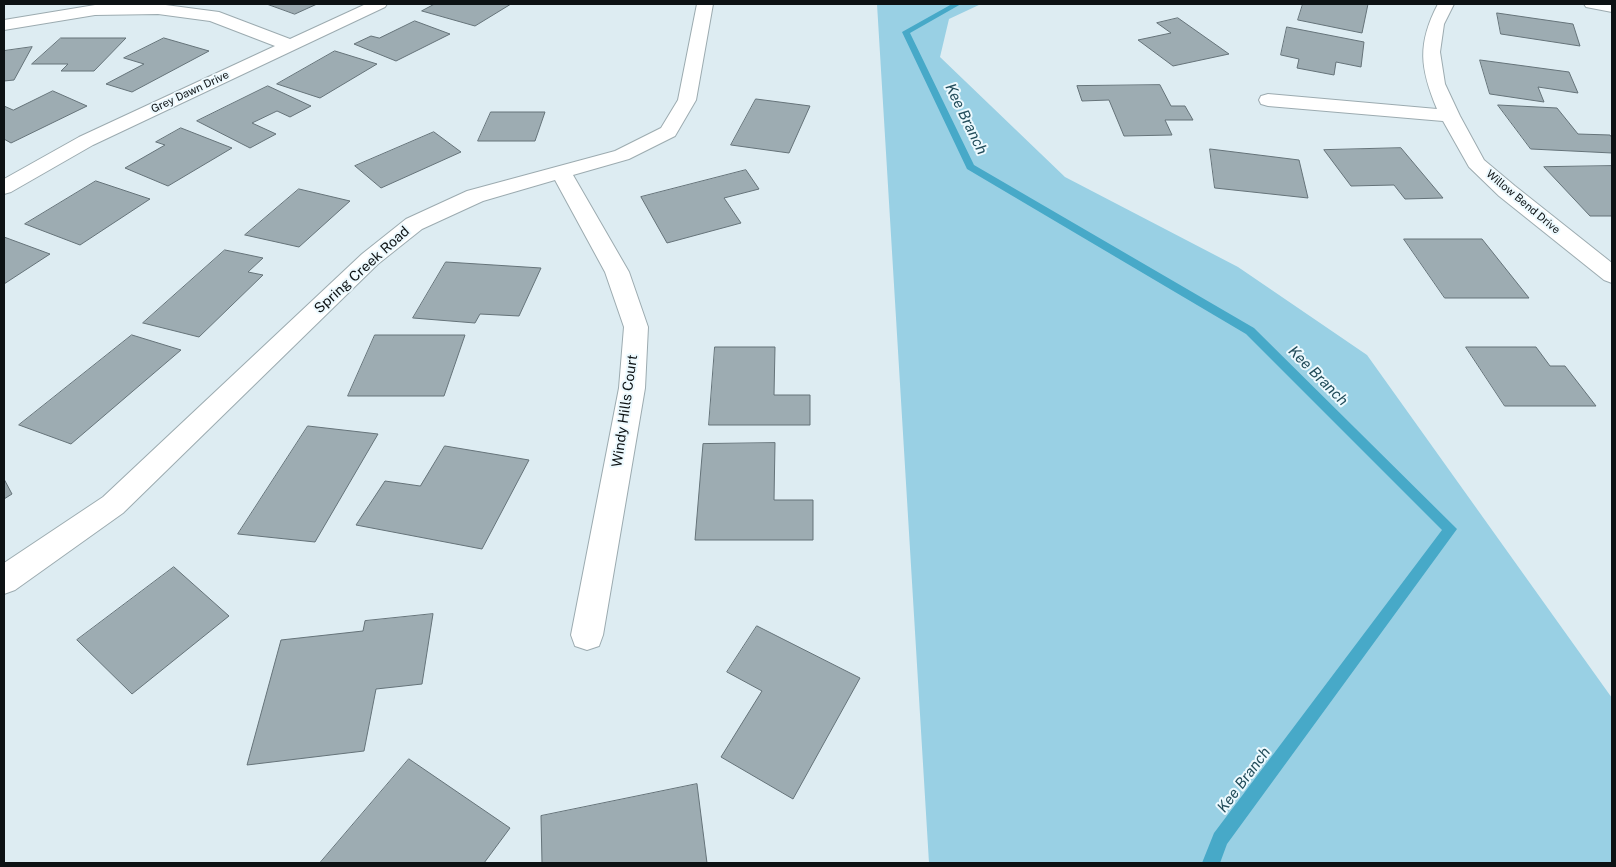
<!DOCTYPE html>
<style>
body{margin:0}
#map{position:relative;width:1616px;height:867px;overflow:hidden;background:#ddecf2;font-family:"Public Sans",sans-serif}
canvas{display:block}
.frame{position:absolute;inset:0;border:5px solid #0d1214;pointer-events:none}
</style>
<div id="map">
<canvas width="1616" height="867"></canvas>
<div class="frame"></div>
</div>
<script>
const g = document.querySelector('canvas').getContext('2d');
g.lineJoin = 'round';
function paint(path, color) { g.fillStyle = color; g.fill(path, 'evenodd'); }
function trace(path, color, width, dash) { g.strokeStyle = color; g.lineWidth = width; g.lineCap = dash ? 'butt' : 'round'; g.setLineDash(dash || []); g.stroke(path); }
function drawText(font, color, halo, rows, align = 'center') {
  g.font = font + ' "Public Sans",sans-serif'; g.lineWidth = 4; g.setLineDash([]); g.textBaseline = 'middle'; g.strokeStyle = halo; g.fillStyle = color; for (const [text, x, y, turn = 0] of rows) {
    g.save(); g.translate(x, y); g.rotate((+turn || 0) * Math.PI / 180); g.textAlign = isNaN(turn) ? turn : align; if (halo) g.strokeText(text, 0, 0); g.fillText(text, 0, 0); g.restore();
  }
}
paint(new Path2D(`
 M877,4H981L949,19L940,57L1065,177L1238,267L1367,355L1612,698V863H929Z`), '#99d0e4');
paint(new Path2D(`
 M952,4H961L910,33L974,165L1254,328L1457,529L1227,844L1220,863H1202L1214,833L1442,530L1246,334L967,169L902,32Z`), '#47a9c8');
const building = new Path2D(`
 M267,4H317L295,14Z
 M435,4H511L475,26L422,11Z
 M1303,4H1368L1362,33L1298,20Z
 M1497,13L1573,24L1580,46L1501,34Z
 M1178,18L1229,54L1173,66L1138,40L1171,33L1157,23Z
 M415,21L450,34L396,61L354,44L371,36L379,38Z
 M1287,27L1364,42L1361,67L1336,62L1334,75L1297,68L1299,59L1281,55Z
 M61,38H126L94,71H61L68,64H32Z
 M164,38L209,51L132,92L106,84L144,64L124,58Z
 M32,47L14,80L4,81V51Z
 M335,51L377,64L320,98L277,84Z
 M1480,60L1569,72L1578,93L1538,87L1544,102L1490,94Z
 M1160,85L1171,106H1185L1193,120H1165L1172,135L1124,136L1109,100L1082,101L1077,86Z
 M268,86L311,106L290,117L277,111L252,123L276,134L250,148L197,121Z
 M53,91L87,106L11,143L4,139V106L13,110Z
 M756,99L810,106L789,153L731,145Z
 M1498,105L1557,108L1578,134L1610,135L1612,138V153L1531,149Z
 M491,112H545L535,141H478Z
 M181,128L232,148L168,186L125,168L165,145L156,142Z
 M434,132L461,152L381,188L355,166Z
 M1401,148L1443,198L1405,199L1394,185L1351,186L1324,150Z
 M1210,149L1299,160L1308,198L1215,188Z
 M1612,166V216H1590L1544,167Z
 M746,170L759,189L724,198L741,223L667,243L641,197Z
 M96,181L150,199L80,245L25,224Z
 M299,189L350,201L299,247L245,235Z
 M4,237L50,254L4,284Z
 M1404,239H1482L1529,298H1445Z
 M225,250L263,258L248,272L263,275L199,337L143,323Z
 M446,262L541,268L519,316L480,314L475,323L413,318Z
 M132,335L181,350L71,444L19,425Z
 M375,335H465L444,396H348Z
 M715,347H775L774,395H810V425H709Z
 M1466,347H1536L1550,366H1565L1596,406H1505Z
 M308,426L378,434L315,542L238,534Z
 M775,443L774,500H813V540H695L703,444Z
 M445,446L529,460L482,549L356,525L385,481L420,486Z
 M4,479L12,494L4,499Z
 M174,567L229,616L132,694L77,640Z
 M433,614L422,684L376,689L364,751L247,765L281,640L363,631L365,621Z
 M757,626L860,678L793,799L721,757L762,691L727,672Z
 M409,759L510,828L484,863H320Z
 M697,784L707,863H542L541,816Z`);
paint(building, '#9dacb2');
trace(building, '#657379', 1);
const street = new Path2D(`
 M158,4L219,12L290,39L366,4H387L385,7L93,145L11,192L4,194V179L79,137L275,46L210,21L158,14L95,15L4,30V20L95,5Z
 M697,4H713L696,100L675,136L629,159L573,175L629,272L648,327L645,388L603,635L599,646L587,650L575,646L571,635L619,388L624,327L605,272L555,180L483,201L422,229L378,264L123,513L15,590L4,594V563L103,497L362,254L406,219L467,191L615,151L661,128L678,100Z
 M1438,4H1454L1444,24L1440,52L1445,84L1460,116L1484,160L1515,186L1612,263V283L1604,280L1499,196L1469,167L1443,121L1268,106L1261,104L1259,100L1261,96L1268,94L1437,109C1420,68 1417,44 1438,4Z
 M1584,4H1612V12L1586,7Z`);
trace(street, '#9cabb0', 2);
paint(street, '#fff');
drawText('11px', '#0d1214', '#ecf9fe', [
 ["Grey Dawn Drive",190,92,-25],
 ["Willow Bend Drive",1523,202,40]
]);
drawText('14px', '#0d1214', '#ecf9fe', [
 ["Spring Creek Road",362,270,-42],
 ["Windy Hills Court",625,411,-82]
]);
drawText('italic 15px', '#224c5a', '#ecf9fe', [
 ["Kee Branch",966,119,64],
 ["Kee Branch",1318,376,45],
 ["Kee Branch",1244,780,-53]
]);
</script>
